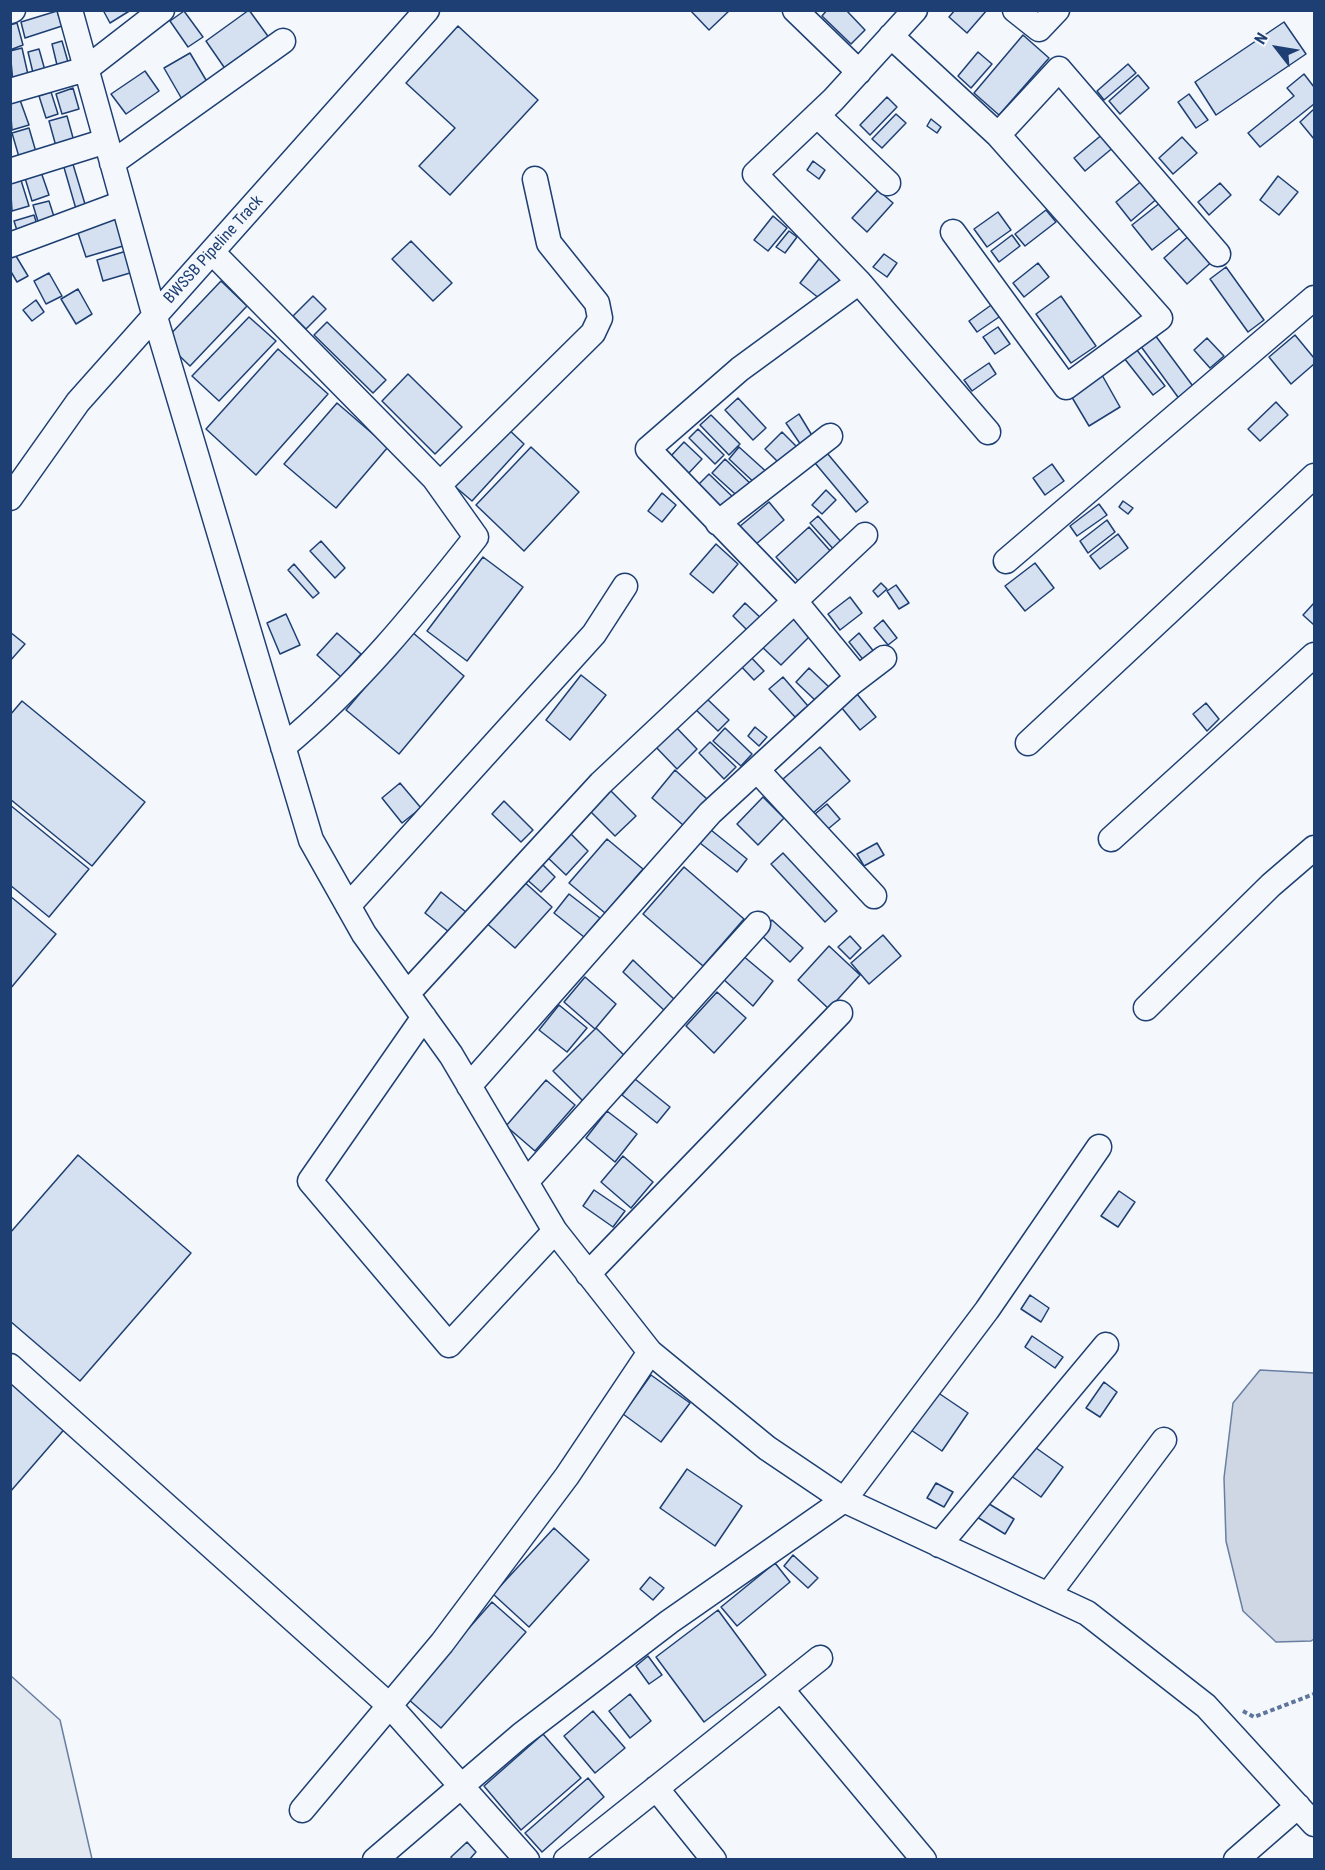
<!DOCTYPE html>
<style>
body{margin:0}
#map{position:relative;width:1325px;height:1870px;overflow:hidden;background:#f4f7fb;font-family:"Roboto Condensed",sans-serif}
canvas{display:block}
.frame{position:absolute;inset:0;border:12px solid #1d3f73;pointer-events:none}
.north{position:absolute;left:1247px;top:18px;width:60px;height:60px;-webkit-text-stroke:4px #f4f7fb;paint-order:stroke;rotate:301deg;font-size:16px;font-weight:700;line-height:24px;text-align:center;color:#1d3f73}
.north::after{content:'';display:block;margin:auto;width:21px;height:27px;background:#1d3f73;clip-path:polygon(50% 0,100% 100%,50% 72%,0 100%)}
</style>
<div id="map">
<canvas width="1325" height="1870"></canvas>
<div class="frame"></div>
<div class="north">N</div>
</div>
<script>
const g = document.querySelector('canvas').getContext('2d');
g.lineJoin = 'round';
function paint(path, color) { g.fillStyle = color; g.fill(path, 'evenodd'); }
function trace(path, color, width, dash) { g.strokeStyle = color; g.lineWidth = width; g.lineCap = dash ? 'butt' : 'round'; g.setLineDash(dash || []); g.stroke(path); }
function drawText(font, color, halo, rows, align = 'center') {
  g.font = font + ' "Roboto Condensed",sans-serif'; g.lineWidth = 4.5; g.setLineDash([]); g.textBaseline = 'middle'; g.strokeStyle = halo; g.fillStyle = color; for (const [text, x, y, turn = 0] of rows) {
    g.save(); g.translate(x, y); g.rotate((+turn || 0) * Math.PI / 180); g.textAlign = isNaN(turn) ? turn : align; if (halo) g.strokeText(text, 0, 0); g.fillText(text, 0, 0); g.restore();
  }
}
const green = new Path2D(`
 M10,1675L60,1720L92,1859H11Z`);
paint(green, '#e3e9f0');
trace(green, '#687fa3', 1.5);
const water = new Path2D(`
 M1260,1370L1314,1373V1639L1311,1641L1276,1642L1243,1611L1226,1541L1224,1478L1233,1403Z`);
paint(water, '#cfd7e4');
trace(water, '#687fa3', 1.5);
const building = new Path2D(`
 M103,10H131L110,23Z
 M249,10L270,39L226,70L206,41Z
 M690,10H730L709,30Z
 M827,10H846L865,30L851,44L822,16Z
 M955,10H987L967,33L949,17Z
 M57,11L62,26L25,38L21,22Z
 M184,11L203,37L188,47L170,21Z
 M1284,22L1306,54L1216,115L1195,82Z
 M17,23L23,45L10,50V25Z
 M458,26L538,100L450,195L419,166L455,128L406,83Z
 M1023,35L1049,58L999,115L974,93Z
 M62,41L68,62L57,65L52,44Z
 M22,48L29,79L13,82L10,51Z
 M39,49L46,74L34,77L28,52Z
 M978,52L992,64L971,88L958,76Z
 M190,53L209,85L183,101L164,68Z
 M1128,64L1136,73L1104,100L1097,91Z
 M145,71L159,91L126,114L111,94Z
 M1304,74L1314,87V104L1260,147L1248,133L1294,96L1287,88Z
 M1138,75L1149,88L1120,114L1109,101Z
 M73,88L79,109L62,114L56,94Z
 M51,92L58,114L46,118L39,96Z
 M1189,94L1208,120L1196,128L1178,102Z
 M887,97L897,107L870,135L860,125Z
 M20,100L29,125L12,130L10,104Z
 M1314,109V139L1300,122Z
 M896,114L906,123L882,148L872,139Z
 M67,116L75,145L57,150L49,121Z
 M931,119L941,127L937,133L927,126Z
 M29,128L36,152L19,157L12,133Z
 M1104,133L1115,146L1085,171L1074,158Z
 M1182,137L1197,153L1173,174L1159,158Z
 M72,161L88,214L78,216L63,164Z
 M813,161L825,170L819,179L807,170Z
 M41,172L49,195L32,201L25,178Z
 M1278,176L1298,192L1279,215L1260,200Z
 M20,177L29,206L12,211L10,180Z
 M1144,179L1159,197L1131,221L1116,202Z
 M1220,183L1231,195L1209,215L1198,202Z
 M878,190L893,203L867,232L852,218Z
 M1165,199L1185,224L1152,250L1132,225Z
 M49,201L56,223L40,228L33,205Z
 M1046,210L1056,222L1025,246L1015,234Z
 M998,212L1011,230L987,247L974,229Z
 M34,215L39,231L19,237L14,221Z
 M114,215L123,246L86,257L76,227Z
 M773,216L787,228L768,251L754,240Z
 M789,231L797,237L785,253L776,247Z
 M1192,233L1215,259L1187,284L1164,258Z
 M1012,235L1020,246L999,262L991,251Z
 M411,241L452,283L433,301L392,259Z
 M133,249L140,270L103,281L97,260Z
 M13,251L28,276L17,282L10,270V253Z
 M884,254L897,263L887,277L873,267Z
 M819,259L844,278L825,303L800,283Z
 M1038,263L1049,277L1024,297L1013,283Z
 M1226,267L1264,320L1248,332L1210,279Z
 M49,273L62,296L46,304L34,281Z
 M221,281L247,306L190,366L164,341Z
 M78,289L92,314L76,324L61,299Z
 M313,296L326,309L306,329L293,316Z
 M1061,296L1096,346L1071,363L1036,314Z
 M36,300L44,312L32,321L23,310Z
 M994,303L1002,315L977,332L969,321Z
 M249,317L276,341L219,401L192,376Z
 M327,322L386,380L373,393L314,335Z
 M998,327L1010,344L995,354L983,337Z
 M1152,331L1198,393L1183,404L1137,341Z
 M1295,335L1314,358V364L1291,384L1269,357Z
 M1207,338L1224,356L1210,368L1194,350Z
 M278,349L328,394L256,475L206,429Z
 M1136,349L1165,386L1153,395L1124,358Z
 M989,363L996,374L972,391L964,380Z
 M408,374L462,427L435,454L382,401Z
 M1102,375L1120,407L1089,426L1070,394Z
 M738,398L766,428L753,440L725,410Z
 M1276,402L1288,415L1260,441L1248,429Z
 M337,403L388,447L336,508L284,464Z
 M799,414L813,437L801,445L786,423Z
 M711,415L740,444L729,455L700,425Z
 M505,426L524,444L472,501L452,484Z
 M698,429L724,455L715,464L689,438Z
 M782,432L798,448L781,465L765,449Z
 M684,442L702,459L687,475L669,458Z
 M531,447L579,492L524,551L476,505Z
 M739,447L770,475L759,487L729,459Z
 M827,453L868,502L856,512L815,463Z
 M725,459L756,489L744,502L712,473Z
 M1052,464L1064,481L1045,495L1033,478Z
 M709,474L737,501L724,514L696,487Z
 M826,490L836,500L822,514L812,505Z
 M662,493L676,505L662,522L648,511Z
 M1123,501L1133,508L1128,514L1119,507Z
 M769,502L784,520L755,545L739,527Z
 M1099,504L1107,515L1077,536L1070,526Z
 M818,516L844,545L836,552L810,523Z
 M1107,520L1115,532L1088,553L1080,541Z
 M809,527L833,554L800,583L776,557Z
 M1118,534L1128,548L1100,569L1090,556Z
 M321,541L345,568L335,578L310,551Z
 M716,544L738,564L713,593L690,574Z
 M483,557L523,587L467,661L427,631Z
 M1035,563L1054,588L1025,611L1005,586Z
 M294,564L319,593L313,598L288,570Z
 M881,583L887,589L878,597L873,591Z
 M896,585L909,603L899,609L887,591Z
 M850,597L862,613L840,630L828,614Z
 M745,603L763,620L750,633L733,616Z
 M1314,603V625L1303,615Z
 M791,613L812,634L781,665L760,645Z
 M286,614L300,645L280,654L267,623Z
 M883,620L897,638L888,645L874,628Z
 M10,632L25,644L10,661Z
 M412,632L464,676L399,754L346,710Z
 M337,633L361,654L341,677L317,655Z
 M859,633L875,653L865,662L849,642Z
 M747,653L764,671L754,680L737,662Z
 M809,668L829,687L816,701L796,682Z
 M581,675L606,695L570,740L546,720Z
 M783,677L808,706L795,717L769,689Z
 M857,694L876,717L860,730L841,707Z
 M704,696L729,720L718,731L693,707Z
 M22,701L145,802L92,866L10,799V715Z
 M1206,703L1219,719L1207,731L1193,714Z
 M672,723L697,749L677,769L652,743Z
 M755,727L767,737L759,746L748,736Z
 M725,728L752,754L741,766L713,741Z
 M710,742L736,767L724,779L699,753Z
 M820,747L850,781L813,813L783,779Z
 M675,770L707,799L683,825L652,798Z
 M400,783L421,808L402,823L382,798Z
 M609,789L636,816L615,836L588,809Z
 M763,797L784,818L758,845L737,824Z
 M504,801L533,830L521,842L492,814Z
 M827,804L840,819L828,829L815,814Z
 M10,805L89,869L49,917L10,885Z
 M711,830L747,859L737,872L700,843Z
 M568,831L588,851L566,875L545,855Z
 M607,839L643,869L605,913L569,883Z
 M877,843L884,855L864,866L857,854Z
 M783,853L837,911L825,922L771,864Z
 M539,861L555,877L541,892L524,877Z
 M684,867L744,919L703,966L643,914Z
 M521,879L552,907L515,948L484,921Z
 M441,892L466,912L449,932L425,913Z
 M569,894L600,918L584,937L554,913Z
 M10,896L56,934L10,989Z
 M772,920L803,948L790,962L760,934Z
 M883,935L901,956L869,984L851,963Z
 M850,936L861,948L850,959L838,947Z
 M829,946L860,975L829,1009L798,980Z
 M742,955L773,981L753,1006L722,978Z
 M633,960L675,1000L665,1011L623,972Z
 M585,977L616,1004L595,1029L564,1002Z
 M717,992L746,1018L714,1053L686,1026Z
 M559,1005L587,1028L567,1052L539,1030Z
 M596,1028L627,1058L584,1102L553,1071Z
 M635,1079L670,1107L657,1123L622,1095Z
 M546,1080L575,1105L535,1151L506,1126Z
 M607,1111L637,1134L615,1162L586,1138Z
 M78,1155L191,1253L80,1381L10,1321V1233Z
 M623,1156L653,1182L631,1208L601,1182Z
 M594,1190L625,1211L613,1227L583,1206Z
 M1119,1191L1135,1202L1118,1227L1101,1216Z
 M1030,1295L1049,1308L1041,1322L1021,1309Z
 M1032,1336L1063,1357L1055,1368L1025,1347Z
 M651,1375L690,1403L661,1442L623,1414Z
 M10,1376L68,1425L10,1492Z
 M1104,1382L1117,1392L1100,1417L1086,1408Z
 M931,1388L968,1413L942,1451L905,1426Z
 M1029,1443L1063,1467L1041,1497L1007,1473Z
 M687,1469L742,1506L715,1546L660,1508Z
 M936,1483L953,1492L944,1507L927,1498Z
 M981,1499L1014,1519L1005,1534L972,1514Z
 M554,1528L589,1560L529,1627L493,1594Z
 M793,1555L818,1578L808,1588L784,1566Z
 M775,1563L790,1582L737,1626L721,1607Z
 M650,1577L664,1588L653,1600L640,1589Z
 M492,1602L526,1632L441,1728L407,1698Z
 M718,1610L766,1675L704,1722L656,1657Z
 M648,1656L662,1675L649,1684L636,1666Z
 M630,1694L651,1721L630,1738L609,1711Z
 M593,1711L625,1748L595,1773L564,1736Z
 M543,1734L581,1778L521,1830L484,1786Z
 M588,1778L604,1797L542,1852L525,1833Z
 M467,1842L476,1852L469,1860H453L451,1857Z`);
paint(building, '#d5e0f0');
trace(building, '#1d3f73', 1.5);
const minor = new Path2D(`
 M70,10L155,317L311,840L364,934L451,1055L555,1231L650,1352L767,1448L844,1500L1087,1613L1206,1706L1314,1824
 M795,10L859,72
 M915,10L833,100L755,174L859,282L988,432
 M1015,10L1039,29L1057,10
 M10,11L13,10
 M891,36L998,135L1059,69L1218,254
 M10,91L86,69L162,10
 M817,115L888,183
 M112,163L283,41
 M10,171L106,141
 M953,232L1066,387L1160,318L998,135
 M10,245L123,203
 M212,252L434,478L476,537C417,612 357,686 283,747
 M439,485L593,333L600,318L597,303L549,243L535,179
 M10,498L78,402L427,10
 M718,523L830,436
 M1006,561L1314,298
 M858,678L794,600L648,449L740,369L859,282
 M1028,743L1314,476
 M757,770L874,896
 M1111,839L1314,655
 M348,906L594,634L625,586
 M407,994L601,783L865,535
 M1146,1008L1271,885L1314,848
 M424,1017L310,1181L449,1345L555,1231
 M469,1086L710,813L850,684L884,658
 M526,1182L758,924
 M588,1274L840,1013
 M10,1366L390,1706L527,1860
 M939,1545L1106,1345
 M1048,1595L1164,1440
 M781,1689L924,1860
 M656,1788L714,1860
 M302,1810L442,1643L567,1476L650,1352
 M375,1860L521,1735L669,1622L844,1500L987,1310L1099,1147
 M566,1860L820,1658
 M1236,1860L1298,1806`);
trace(minor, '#1d3f73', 27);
trace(new Path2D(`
 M1243,1711L1254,1717L1314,1694`), '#5e769c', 4, [4.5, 3]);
trace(minor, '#f4f7fb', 24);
drawText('16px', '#1d3f73', '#f4f7fb', [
 ["BWSSB Pipeline Track",214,250,-48]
]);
</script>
